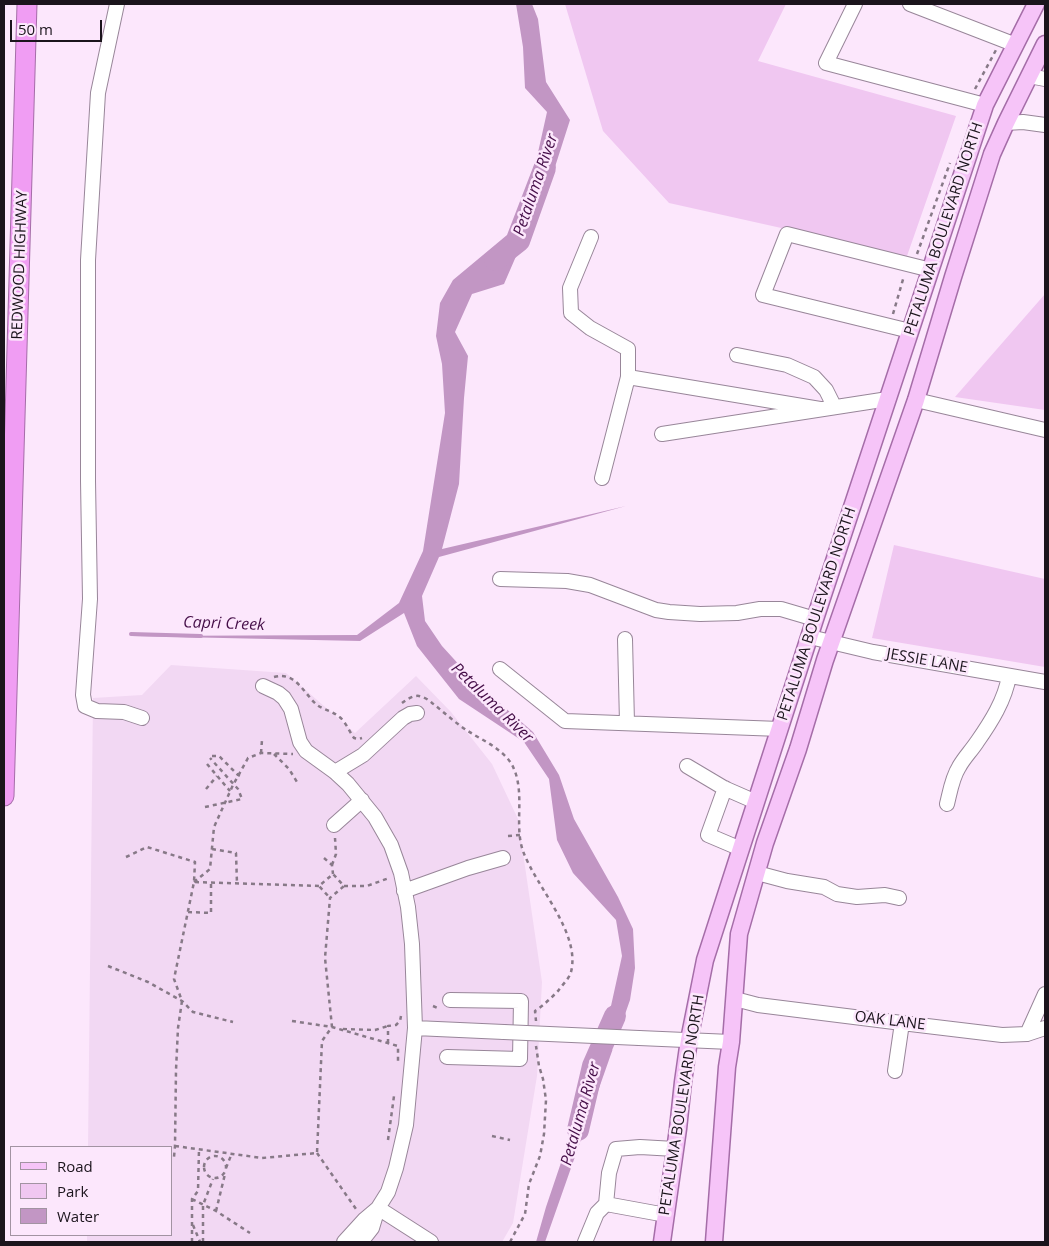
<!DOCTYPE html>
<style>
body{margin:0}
#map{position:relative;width:1049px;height:1246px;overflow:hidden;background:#fce7fc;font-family:"Open Sans",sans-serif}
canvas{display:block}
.frame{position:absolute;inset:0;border:5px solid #1b141c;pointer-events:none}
.legend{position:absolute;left:10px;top:1146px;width:162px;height:90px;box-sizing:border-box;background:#fce7fc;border:1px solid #a293a2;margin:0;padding:6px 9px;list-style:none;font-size:15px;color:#1b141c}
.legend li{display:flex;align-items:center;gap:10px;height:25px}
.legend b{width:25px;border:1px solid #a293a2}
.scale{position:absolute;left:10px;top:20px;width:92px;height:22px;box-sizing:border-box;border:2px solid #1b141c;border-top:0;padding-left:6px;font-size:15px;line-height:18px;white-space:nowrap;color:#1b141c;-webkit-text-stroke:4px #fce7fc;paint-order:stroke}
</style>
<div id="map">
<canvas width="1049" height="1246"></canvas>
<div class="frame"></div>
<ul class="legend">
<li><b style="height:6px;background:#f6c4f8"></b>Road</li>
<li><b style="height:14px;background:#f0c7f1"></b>Park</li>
<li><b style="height:14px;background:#c296c4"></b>Water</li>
</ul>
<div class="scale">50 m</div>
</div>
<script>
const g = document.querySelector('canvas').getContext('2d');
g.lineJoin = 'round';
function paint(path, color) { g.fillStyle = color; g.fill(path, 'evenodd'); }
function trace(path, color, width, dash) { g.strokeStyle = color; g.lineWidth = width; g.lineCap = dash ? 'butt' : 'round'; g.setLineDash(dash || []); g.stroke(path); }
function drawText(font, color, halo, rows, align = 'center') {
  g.font = font + ' "Open Sans",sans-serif'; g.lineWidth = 5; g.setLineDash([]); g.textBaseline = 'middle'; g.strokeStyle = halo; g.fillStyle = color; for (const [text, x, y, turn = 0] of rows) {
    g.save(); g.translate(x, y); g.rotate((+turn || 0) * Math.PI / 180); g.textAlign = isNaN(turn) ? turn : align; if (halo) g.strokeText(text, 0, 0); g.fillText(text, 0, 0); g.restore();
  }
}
paint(new Path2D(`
 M171,665L286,673L355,733L416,676L451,712L492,764L518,819L542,982L537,1076L513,1223L502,1242H87V1235H171V1147H88L93,698L142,695Z`), '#f2d8f3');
paint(new Path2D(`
 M565,4H786L758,61L956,116L907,256L669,203L603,131Z
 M1045,294V410L955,397Z
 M894,545L1045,579V667L872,638Z`), '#f0c7f1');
paint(new Path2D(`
 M516,4H532L538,19L546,82L570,120L554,170L524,211L517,254L504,284L472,294L455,332L468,356L464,398L459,484L442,549L626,506L439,557L422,596L425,621L442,646L473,680L533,732L559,775L574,819L618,897L633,929L635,968L630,1000L545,1242H536L546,1207L570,1136L596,1074L622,956L616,920L573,873L557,840L549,779L524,742L459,699L417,646L404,613L360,641L132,636L357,635L399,603L423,551L445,413L442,364L436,336L440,303L453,280L507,235L537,157L547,112L525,88L523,47Z`), '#c296c4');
paint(new Path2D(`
 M606,1018L626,1019L615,1050L599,1049Z`), '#fce7fc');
trace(new Path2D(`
 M131,634L201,636`), '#c296c4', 4);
trace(new Path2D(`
 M495,260L519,241L545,168
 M578,1130L593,1066L615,1016`), '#c296c4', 22);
const minor = new Path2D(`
 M117,4L98,93L88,260V481L90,599L83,695L85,706L97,711L124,712L142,718
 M855,4L826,63L985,105
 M910,4L1016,45
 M1029,76L1045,79
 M1006,123L1023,122L1045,125
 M591,237L570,288L571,313L590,328L628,349V377
 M910,331L763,295L787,234L931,270
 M737,355L787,365L814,377L826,390L834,406
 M916,400L1045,430
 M662,434L888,399
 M602,478L628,377L820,409
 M500,579L567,581L590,585L656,610L669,612L700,614L737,613L760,609H781L815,619
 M810,637L873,652L1045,682
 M625,639L627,723
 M500,669L565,721L780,729
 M263,686L278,693L284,698L291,709L300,742L306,751L335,772L348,784L375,817L391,845L401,873L408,907L412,944L415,1028L406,1125L396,1168L388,1192L378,1208L372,1228L361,1242
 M687,766L724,788L756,802
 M335,772L363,755L403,718L410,714L417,713
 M725,788L708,835L741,849
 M947,804C950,792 952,778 959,767C964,758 971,751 977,742C991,722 1005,700 1009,676
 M334,825L362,800
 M757,873L787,881L824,887L837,894L857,897L885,895L899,898
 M404,891L468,868L503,858
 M735,999L758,1005L902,1023L1002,1035L1027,1034L1045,1028
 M415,1028L504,1032
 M1027,1034L1045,994
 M639,1038L731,1042
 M447,1057L520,1059L521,1001L450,1000
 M895,1071L902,1023
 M606,1204L609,1173L616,1149L640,1147L675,1149
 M378,1208L431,1242
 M344,1242L365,1219L378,1208
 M585,1242L597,1213L606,1204L666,1215`);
const major = new Path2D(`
 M662,1242L678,1129L683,1082L689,1040L705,960L815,619L985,105L1036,4
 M714,1242L727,1067L731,1042L739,934L765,843L798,749L825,660L916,400L953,277L992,154L1006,123L1045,44`);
const highway = new Path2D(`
 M4,796L27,4`);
trace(minor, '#988699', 16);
trace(major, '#a56da8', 19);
trace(highway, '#a56da8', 21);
trace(new Path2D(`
 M975,89L996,50
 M917,254L950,163
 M893,314L904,276
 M274,677C296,671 304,694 317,705C324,710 332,711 338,716C345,720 349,731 354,738L359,739L362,738
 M402,703C406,700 413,695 419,696C424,697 429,700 432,703C444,712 455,723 468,731C477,737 488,742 497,749C504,754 511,761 514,769C525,795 514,825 523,851C536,887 581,933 571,972C569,979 562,985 558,991C551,998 544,1005 535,1011L536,1021
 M261,753L262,740
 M274,754L289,769L297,782
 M212,756H219L238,775L242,777
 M207,764L230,791
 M206,789L217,776
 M205,807L242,799L238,789L210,758
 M508,836L520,835
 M212,849L236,853L237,884
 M126,857L147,847L195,862L194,882L174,979L182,1001L178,1028L176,1070L175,1146L174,1157H171
 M324,858L332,865L333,874
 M332,865L336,854L335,838
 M194,882L210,869L214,827L233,785L248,758L261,753L293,754
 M195,882L319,886
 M344,886H367L389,878
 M188,912L211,913V883
 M108,966L148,982L182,1001L193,1012L233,1022
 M433,1006L440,1009
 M292,1021L332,1027L398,1046V1061
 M343,1029L375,1030L388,1026
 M388,1043V1026L396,1025L400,1021L401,1016
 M492,1136L510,1140
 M388,1140L394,1096
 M175,1146L262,1158L317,1153L322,1041L332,1027L325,958L330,898L344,886L333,874L319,886L330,898
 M317,1153L356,1209
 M204 1167a11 11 0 1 1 22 0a11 11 0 1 1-22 0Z
 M226,1168L232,1153
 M192,1199L216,1211L250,1233
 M216,1211L225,1174
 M193,1225L200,1242
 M192,1242V1199L198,1191L199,1149
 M203,1242V1205L213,1179
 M510,1242L525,1214L529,1184L540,1156L544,1134L546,1100L543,1079L539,1066L536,1046`), '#877987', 2.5, [4, 4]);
trace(minor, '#fff', 14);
trace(major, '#f6c4f8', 16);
trace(highway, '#f09df3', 19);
const minorBridge = new Path2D(`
 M504,1032L639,1038`);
trace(minorBridge, '#988699', 16, []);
trace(minorBridge, '#fff', 14);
drawText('15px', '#1b141c', '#fce7fc', [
 ["PETALUMA BOULEVARD NORTH",944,229,-72],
 ["REDWOOD HIGHWAY",20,265,-88],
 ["PETALUMA BOULEVARD NORTH",817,614,-72],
 ["JESSIE LANE",927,661,10],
 ["OAK LANE",890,1021,7],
 ["PETALUMA BOULEVARD NORTH",682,1105,-81]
]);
drawText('italic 16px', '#450e48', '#fce7fc', [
 ["Petaluma River",536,185,-71],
 ["Capri Creek",224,624,2],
 ["Petaluma River",492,703,44],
 ["Petaluma River",581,1114,-74]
]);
</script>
